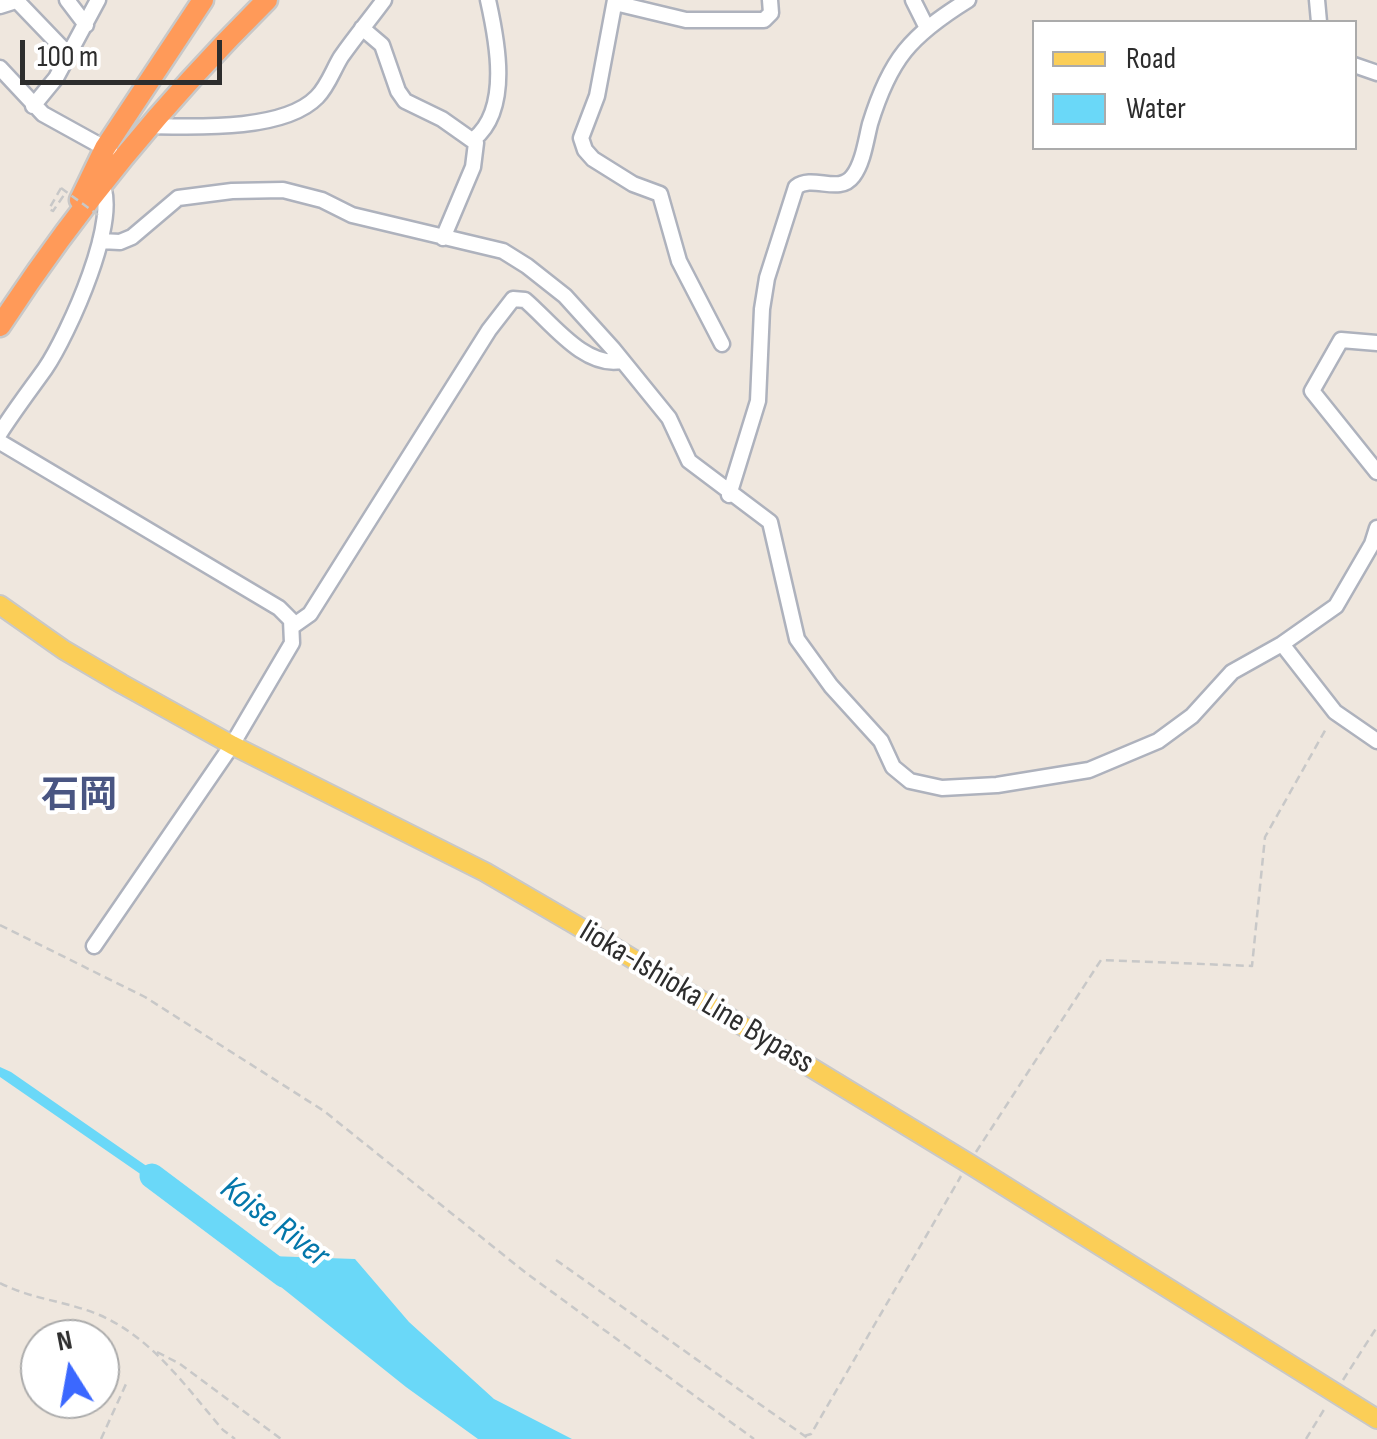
<!DOCTYPE html>
<meta charset="utf-8">
<style>
body{margin:0}
#map{position:relative;width:1377px;height:1439px;overflow:hidden;background:#efe7de;font-family:"Sofia Sans Condensed",sans-serif}
canvas{display:block}
.legend{position:absolute;left:1032px;top:20px;width:325px;height:130px;box-sizing:border-box;background:#fff;border:2px solid #ababab;margin:0;padding:12px 18px;list-style:none;font-size:30px;color:#2d2d2d}
.legend li{display:flex;align-items:center;gap:20px;height:50px}
.legend b{width:50px;border:2px solid #ababab}
.north{position:absolute;left:20px;top:1319px;width:100px;height:100px;box-sizing:border-box;background:#fff;border:2px solid #ababab;border-radius:50%;rotate:349deg;font-size:28px;font-weight:700;line-height:40px;text-align:center;color:#2d2d2d}
.north::after{content:'';display:block;margin:auto;width:35px;height:45px;background:#3b68ff;clip-path:polygon(50% 0,100% 100%,50% 72%,0 100%)}
.scale{position:absolute;left:20px;top:40px;width:202px;height:45px;box-sizing:border-box;border:5px solid #2d2d2d;border-top:0;padding-left:12px;font-size:30px;line-height:35px;white-space:nowrap;color:#2d2d2d;-webkit-text-stroke:8px #fff;paint-order:stroke}
</style>
<div id="map">
<canvas width="1377" height="1439"></canvas>
<ul class="legend">
<li><b style="height:12px;background:#fbce57"></b>Road</li>
<li><b style="height:28px;background:#6ad8f8"></b>Water</li>
</ul>
<div class="north">N</div>
<div class="scale">100 m</div>
</div>
<script>
const g = document.querySelector('canvas').getContext('2d');
g.lineJoin = 'round';
function paint(path, color) { g.fillStyle = color; g.fill(path, 'evenodd'); }
function trace(path, color, width, dash) { g.strokeStyle = color; g.lineWidth = width; g.lineCap = dash ? 'butt' : 'round'; g.setLineDash(dash || []); g.stroke(path); }
function drawText(font, color, halo, rows, align = 'center') {
  g.font = font + ' "Sofia Sans Condensed","Noto Sans JP",sans-serif'; g.lineWidth = 8; g.setLineDash([]); g.textBaseline = 'middle'; g.strokeStyle = halo; g.fillStyle = color; for (const [text, x, y, turn = 0] of rows) {
    g.save(); g.translate(x, y); g.rotate((+turn || 0) * Math.PI / 180); g.textAlign = isNaN(turn) ? turn : align; if (halo) g.strokeText(text, 0, 0); g.fillText(text, 0, 0); g.restore();
  }
}
paint(new Path2D(`
 M0,1067L11,1072L184,1192L178,1200L0,1077Z
 M241,1255L355,1259L409,1322L494,1399L572,1439H478L406,1387Z`), '#6ad8f8');
trace(new Path2D(`
 M152,1176L284,1275`), '#6ad8f8', 25);
const minor = new Path2D(`
 M67,0L86,25
 M615,0L597,96L581,138L585,150L593,159L633,184L660,194L679,261L722,344
 M913,0L926,26
 M1317,0L1319,22
 M18,2L69,55
 M615,3L686,20H764L771,13L770,0
 M0,6L19,0
 M362,28L382,45L398,91L405,101L442,119L476,143L473,167L443,238
 M1354,65L1377,73
 M0,68L43,114L110,151
 M33,106L56,78L98,0
 M150,126C195,127 284,131 317,97C328,86 333,70 341,57C355,37 370,19 384,0
 M474,139C511,109 497,40 488,0
 M100,241L120,242L132,237L178,198L232,191L283,190L322,200L352,215L503,251L527,266L565,296L613,349L669,418L689,461L770,522L797,639L831,686L881,741L893,767L910,781L942,788L997,785L1089,770L1158,741L1192,716L1232,672L1282,644L1336,606L1372,544L1377,528
 M1377,343L1341,340L1312,391L1377,472
 M0,433C14,411 30,390 45,369C67,337 125,212 99,179
 M0,442L279,608L291,620L292,643L232,745L94,946
 M729,495L758,401L762,309L767,278L796,187C813,174 839,195 853,176C863,163 866,140 870,124C890,59 910,36 968,0
 M293,626L310,614L489,330L513,299L525,300C551,322 584,368 621,361
 M1282,644L1335,712L1377,741`);
const major = new Path2D(`
 M0,605L64,650L122,684L232,745L485,872L605,942L968,1163L1377,1419`);
const highway = new Path2D(`
 M80,200L105,148L203,0
 M0,326C77,208 167,99 267,0`);
trace(minor, '#aeb2bd', 19);
trace(major, '#c8c8c8', 22);
trace(highway, '#c8c8c8', 25);
trace(new Path2D(`
 M61,188L49,209L53,211L64,195
 M0,925L145,997L324,1111L526,1273L754,1439
 M976,1152L1101,960L1252,966L1265,837L1327,727
 M556,1260L809,1439
 M0,1283C31,1299 65,1301 97,1314C151,1336 186,1387 223,1430L235,1439
 M157,1352L180,1364L281,1439
 M1343,1380L1377,1327
 M804,1436L811,1434L961,1176
 M101,1439L126,1384
 M1306,1439L1325,1408`), '#c8c8c8', 2.5, [8, 5]);
trace(minor, '#fff', 14);
trace(major, '#fbce57', 18);
trace(highway, '#ff9a59', 20);
trace(new Path2D(`
 M61,188L98,215`), '#c8c8c8', 2.5, [8, 5]);
drawText('32px', '#2d2d2d', '#fff', [
 ["Iioka-Ishioka Line Bypass",696,998,31]
]);
drawText('italic 35px', '#0377aa', '#fff', [
 ["Koise River",274,1223,37]
]);
drawText('bold 38px', '#495582', '#fff', [
 ["石岡",79,797]
]);
</script>
